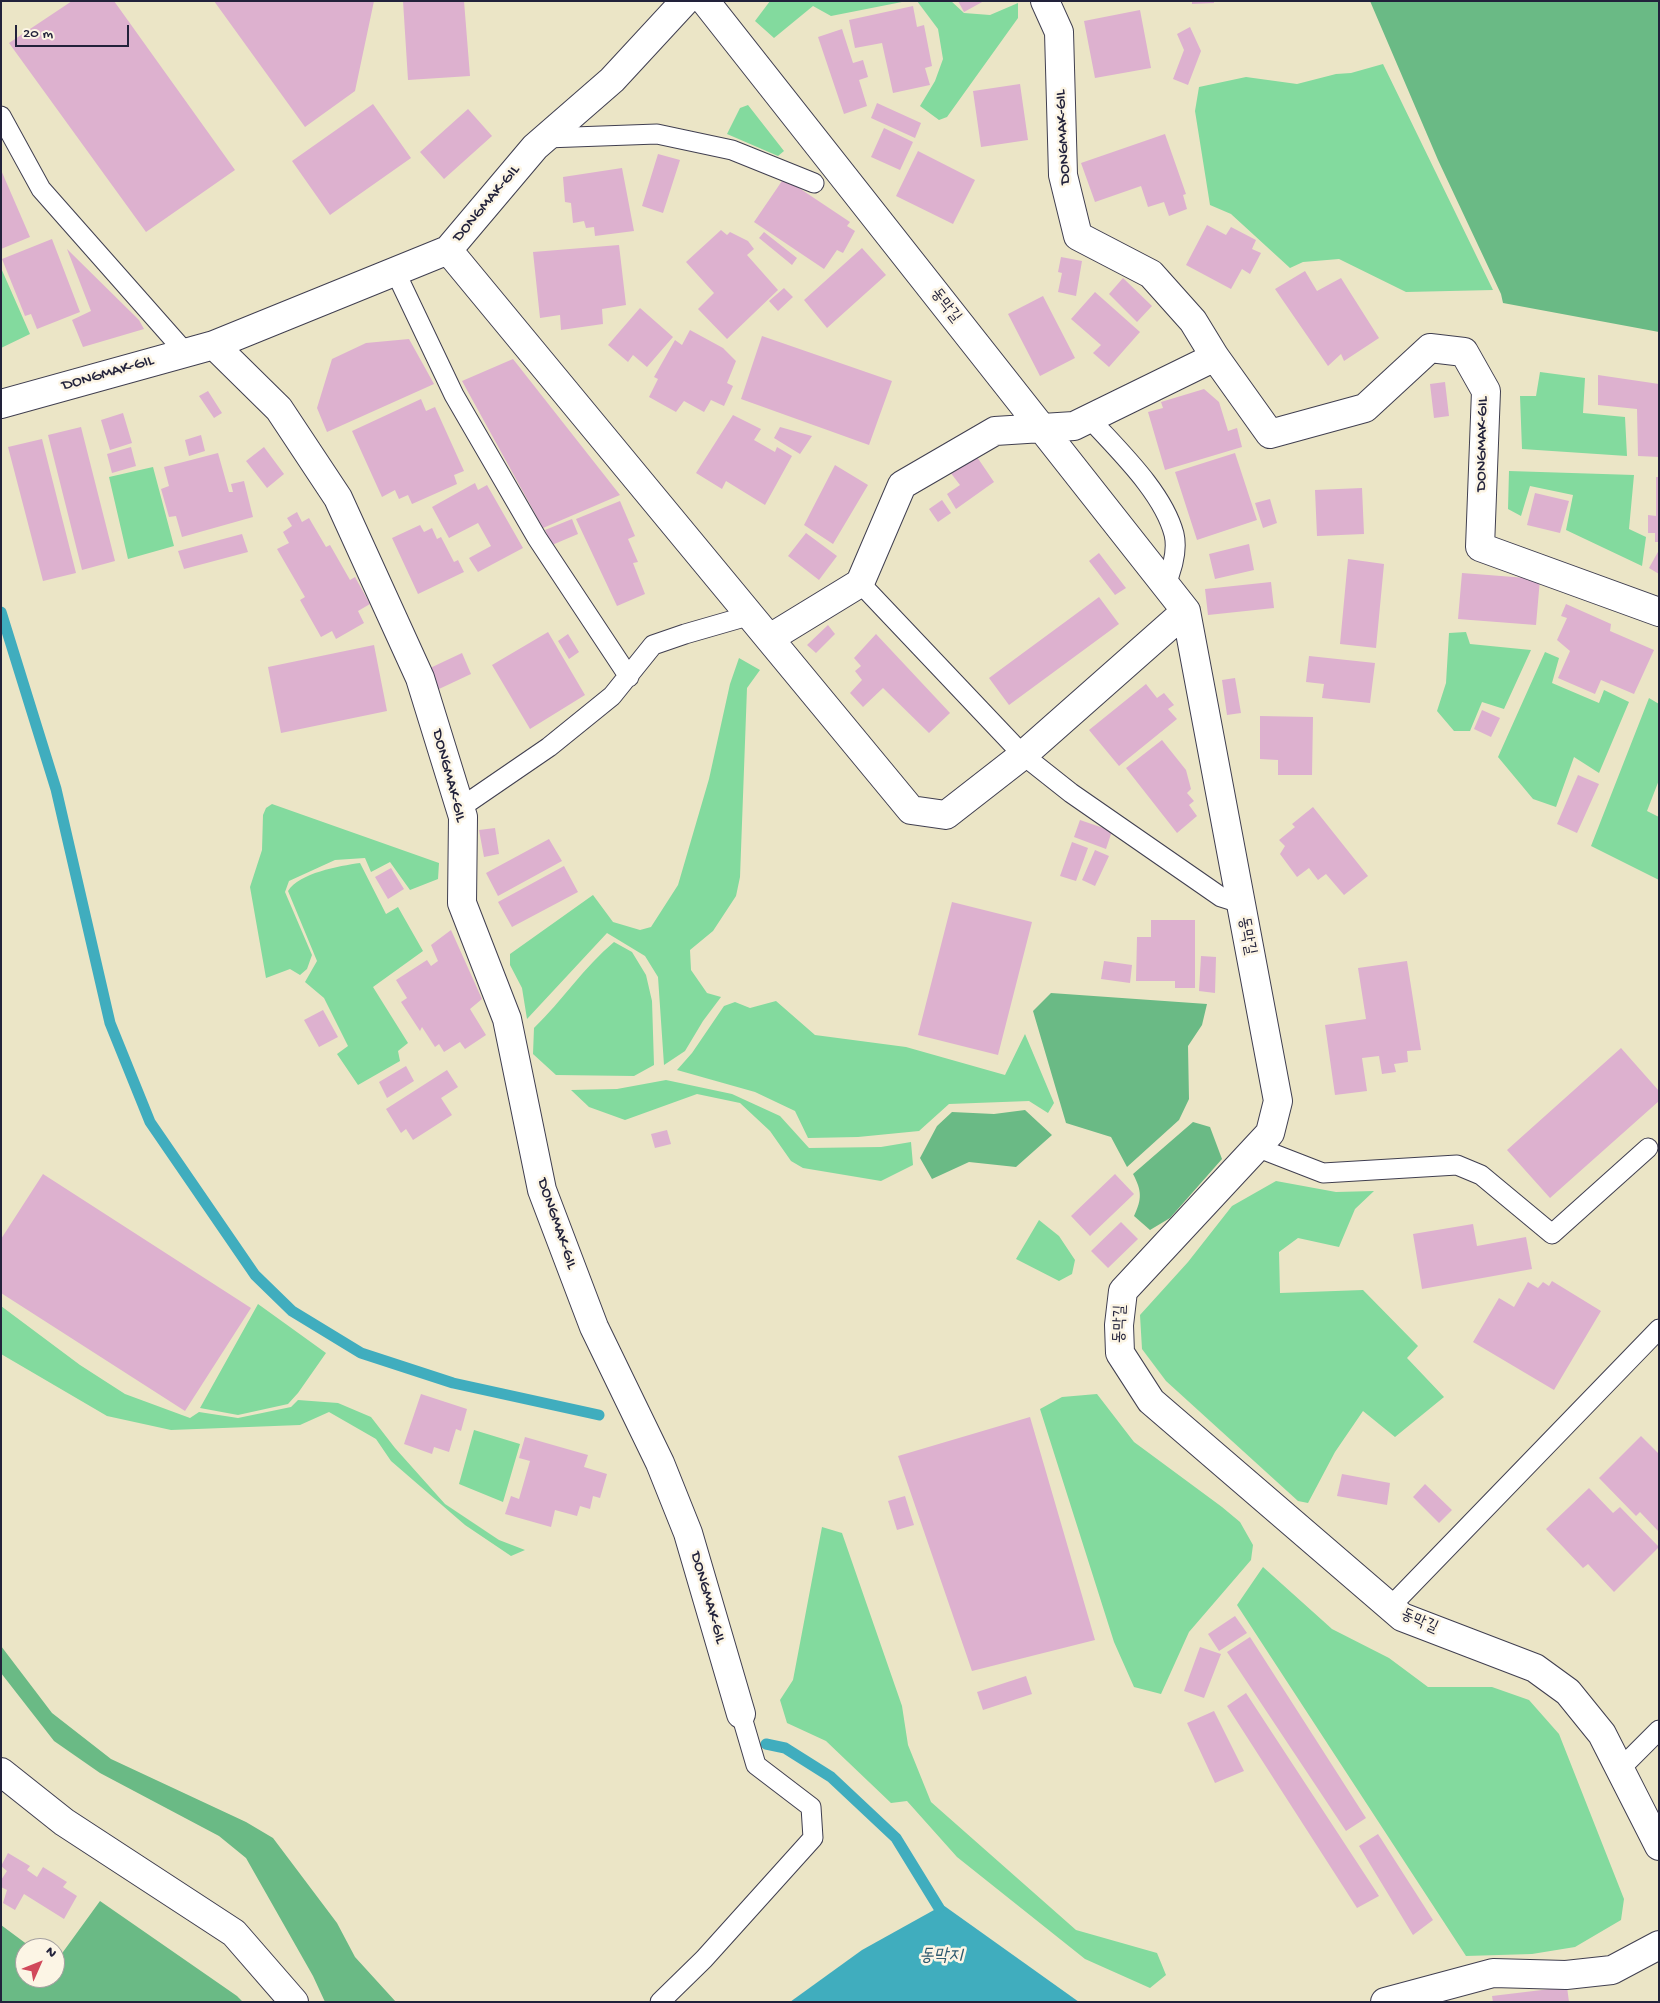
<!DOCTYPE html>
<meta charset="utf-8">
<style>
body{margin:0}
#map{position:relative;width:1660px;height:2003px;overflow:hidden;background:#ebe5c6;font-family:"Gochi Hand",sans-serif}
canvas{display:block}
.frame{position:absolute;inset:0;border:2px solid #22223b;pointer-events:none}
.north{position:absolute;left:15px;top:1938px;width:50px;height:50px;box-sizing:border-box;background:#fcf5e5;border:1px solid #a5a1a1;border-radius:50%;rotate:46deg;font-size:14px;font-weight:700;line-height:20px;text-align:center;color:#22223b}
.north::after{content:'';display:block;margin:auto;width:18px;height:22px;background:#d1495b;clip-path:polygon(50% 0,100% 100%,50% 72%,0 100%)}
.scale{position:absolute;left:15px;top:25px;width:114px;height:22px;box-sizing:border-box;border:2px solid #22223b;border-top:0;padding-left:6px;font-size:15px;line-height:18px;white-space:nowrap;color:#22223b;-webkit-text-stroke:4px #fcf5e5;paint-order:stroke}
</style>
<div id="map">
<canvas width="1660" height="2003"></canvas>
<div class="frame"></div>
<div class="north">N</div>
<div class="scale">20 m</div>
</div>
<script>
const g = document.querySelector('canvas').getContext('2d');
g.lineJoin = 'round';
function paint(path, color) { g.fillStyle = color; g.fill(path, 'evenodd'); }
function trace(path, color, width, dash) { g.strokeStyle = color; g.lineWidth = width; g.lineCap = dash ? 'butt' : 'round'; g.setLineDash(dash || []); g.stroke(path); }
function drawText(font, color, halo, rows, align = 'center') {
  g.font = font + ' "Gochi Hand","Poor Story",sans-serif'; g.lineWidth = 5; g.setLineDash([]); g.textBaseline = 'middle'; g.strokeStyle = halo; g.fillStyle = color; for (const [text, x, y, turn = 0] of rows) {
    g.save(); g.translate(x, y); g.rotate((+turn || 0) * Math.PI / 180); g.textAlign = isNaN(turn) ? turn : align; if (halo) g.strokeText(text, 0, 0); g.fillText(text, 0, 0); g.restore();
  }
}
paint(new Path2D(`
 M770,1H907L831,16L813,6L774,38L755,21Z
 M917,1H951L964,13L990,15L1018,3V18L947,117L939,120L920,106L935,81L943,59L938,29Z
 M1383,64L1493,290L1406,292L1339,259L1303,262L1290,268L1231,214L1210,205L1195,111L1199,87L1246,77L1297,84L1336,74L1351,73Z
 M748,105L784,151L778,156L727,134L740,108Z
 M1,268L30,334L1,348Z
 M1540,372L1585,378L1583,413L1625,417L1627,456L1522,449L1520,396H1536Z
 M153,467L174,546L128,559L109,477Z
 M1509,471L1634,475L1629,529L1646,537L1642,566L1566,530L1573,495L1530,486L1521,516L1508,509Z
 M1466,632L1470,644L1531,650L1504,709L1482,702L1470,731H1454L1437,711L1446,683L1449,633Z
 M1545,652L1559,658L1552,683L1599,703L1604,690L1629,702L1599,773L1574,757L1556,807L1533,799L1498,757Z
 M739,658L760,670L747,688L740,877L736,896L713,931L690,950L691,970L707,993L721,997L703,1021L685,1051L664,1065L658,977L645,956L607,933L527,1019L522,988L510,965V954L593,895L613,922L640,930L651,927L678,885L709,779L730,684Z
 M1649,698L1659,704V780L1647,811L1659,817V880L1591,846Z
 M272,804L439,863L438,879L410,890L390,862L371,872L365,858L335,860L289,881L285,892L312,955L307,969L300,975L290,969L266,978L250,887L262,850L263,815L266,808Z
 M360,863L386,914L398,907L423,951L373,987L408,1043L398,1051L400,1061L358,1085L337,1054L348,1046L324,998L305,982L317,961L288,891C299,873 339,866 360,863Z
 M614,942L632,952L646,975L652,1001L654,1065L634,1076L556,1075L533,1054L534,1028C562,1001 584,967 614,942Z
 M776,1001L815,1035L906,1047L1005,1075L1025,1034L1054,1103L1048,1113L1029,1101L949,1104L919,1131L858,1137L808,1138L795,1111L755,1092L677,1070L692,1053L724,1006L735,1002L750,1008Z
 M666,1080L732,1094L780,1116L809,1148L881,1147L911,1142L913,1165L881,1181L803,1168L791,1161L770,1131L740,1103L697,1094L625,1120L589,1107L571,1090L617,1089Z
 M1276,1181L1336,1192L1374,1191L1355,1209L1339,1247L1298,1238L1279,1252L1280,1293L1363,1290L1418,1346L1407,1358L1444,1397L1395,1437L1363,1411L1335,1452L1308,1503L1298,1501L1166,1381L1142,1349L1140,1315L1188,1262L1232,1206Z
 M1039,1220L1059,1236L1075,1260L1072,1274L1059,1281L1016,1259Z
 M258,1304L326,1353L298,1393L288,1404L238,1415L200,1408Z
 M1,1306L80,1365L125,1394L190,1418L199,1412L238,1418L291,1407L298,1400L338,1403L371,1417L395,1448L445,1504L499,1540L525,1550L511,1556L465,1525L391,1461L376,1439L329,1412L300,1425L171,1430L107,1416L1,1354Z
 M1097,1394L1134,1442L1222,1507L1240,1522L1253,1545L1251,1560L1189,1632L1161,1694L1134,1687L1114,1642L1040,1409L1062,1397Z
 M474,1430L520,1444L503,1502L459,1484Z
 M822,1527L842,1533L902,1706L908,1745L931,1802L1076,1930L1157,1953L1166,1975L1150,1988L1085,1959L957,1857L907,1801L891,1803L826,1741L787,1723L780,1700L793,1680Z
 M1263,1567L1332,1629L1389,1658L1428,1687H1492L1529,1700L1559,1734L1624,1899L1621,1920L1575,1947L1532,1954L1466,1956L1237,1605Z`), '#83da9e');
paint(new Path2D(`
 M1370,1H1659V332L1503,303L1501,294L1438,160Z
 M1051,993L1207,1004L1202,1025L1188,1046L1189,1099L1179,1120L1127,1167L1111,1137L1066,1123L1033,1011Z
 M1025,1110L1052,1135L1016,1167L969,1162L932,1179L920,1158L937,1126L952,1112L994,1114Z
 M1193,1122L1210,1127L1222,1159L1170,1218L1150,1230L1134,1216C1142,1199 1142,1191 1133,1174Z
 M1,1646L52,1713L111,1759L246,1822L273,1838L337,1923L355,1957L396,2002H325L313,1976L246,1858L219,1836L100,1773L54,1741L1,1673Z
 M100,1901L237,1996L243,2002H1V1925L32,1948H25V1978H55V1963Z`), '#6aba85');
paint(new Path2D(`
 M943,1905L1079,2002H790L862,1950Z`), '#40adbe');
trace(new Path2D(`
 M1,612L56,789L110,1023L150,1122L255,1275L292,1311L361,1353L453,1383L599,1415
 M766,1744L785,1748L831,1777L896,1838L939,1908`), '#40adbe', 11);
paint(new Path2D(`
 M72,1H114L235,170L146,232L9,43Z
 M214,1H374L355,91L305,127Z
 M403,1H464L470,76L408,80Z
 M958,1H984L964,12Z
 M1192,1H1214V3L1192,4Z
 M913,6L917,27L924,25L932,66L925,68L930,85L893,93L882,43L855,48L849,20Z
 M1140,10L1151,68L1095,78L1084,21Z
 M1190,27L1201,51L1188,85L1173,79L1184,50L1177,34Z
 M842,29L853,63L863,60L868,77L859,80L867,106L844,114L818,37Z
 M1020,84L1028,140L981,147L973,91Z
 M877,103L921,123L915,138L871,118Z
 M373,104L411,158L330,215L292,161Z
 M468,109L492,136L444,179L420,152Z
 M884,128L913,142L900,170L871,157Z
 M1165,134L1186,194L1183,195L1187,209L1169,216L1164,202L1148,207L1141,186L1095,202L1081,163Z
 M918,151L975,180L953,224L896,196Z
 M658,154L680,160L663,213L642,206Z
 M622,168L634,231L595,236L594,227L586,228L584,221L573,223L571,203L565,202L563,177Z
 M1,170L30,237L1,249Z
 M784,178L850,222L847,226L855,231L843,253L837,250L824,269L754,222Z
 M1207,225L1226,235L1231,227L1256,240L1252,249L1261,253L1250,274L1242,269L1231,289L1186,265Z
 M721,230L727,235L730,232L748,241L754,249L747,255L778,290L727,339L698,309L714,293L686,262Z
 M764,232L797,258L792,265L759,238Z
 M52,239L80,312L37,329L31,314L25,316L2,259Z
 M619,245L626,305L602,309L603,324L561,330L560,315L540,318L533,252Z
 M862,248L886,275L827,328L804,300Z
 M67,249L139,320L144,329L83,347L72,320L91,311Z
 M1061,257L1082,261L1076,296L1058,292L1062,273L1058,272Z
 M1305,271L1317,291L1341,278L1379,338L1344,361L1341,354L1328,366L1275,289Z
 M1123,278L1152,306L1137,322L1109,294Z
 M784,288L793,297L778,311L769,301Z
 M1095,292L1140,332L1109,367L1093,353L1101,345L1071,319Z
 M1043,296L1075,358L1040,376L1008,314Z
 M640,308L673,337L647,367L633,355L628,362L608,345Z
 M690,330L723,348L736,361L727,383L733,386L724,406L711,400L704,412L684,401L676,412L649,397L658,379L654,377L675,340L682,345Z
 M762,336L892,381L869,445L741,399Z
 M409,339L434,384L327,432L317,408L332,359L366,343Z
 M513,359L620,495L543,528L462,381Z
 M1598,375L1659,384V457L1638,456L1637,409L1598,405Z
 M1445,382L1449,416L1434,418L1430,384Z
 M1204,389L1219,402L1228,431L1237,428L1242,447L1165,470L1148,412L1163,408L1161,402Z
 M208,391L222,413L214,418L199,396Z
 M421,399L426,411L435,407L464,471L454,475L457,484L412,504L408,495L399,499L395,490L382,497L352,431Z
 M123,413L132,443L110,450L101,420Z
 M733,415L761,429L754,440L775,452L777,447L792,456L765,505L726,481L722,489L696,473Z
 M81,427L115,561L82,570L48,435Z
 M780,427L812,436L800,454L774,438Z
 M201,435L205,451L189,456L185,440Z
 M42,439L76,573L43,581L8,447Z
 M131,447L136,466L112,473L107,454Z
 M264,447L284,474L267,488L246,461Z
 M218,453L229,492H233L231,484L244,481L253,517L182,537L176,516L169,517L161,489L169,486L164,467Z
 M1235,453L1257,520L1197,540L1175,472Z
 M975,454L994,482L956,509L947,494L960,485L950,472Z
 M835,465L868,485L833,544L804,525Z
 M1656,477H1659V542H1655V533H1648V515L1656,516Z
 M475,483L478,490L487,485L523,548L478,572L469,558L491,546L478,523L449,538L432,507Z
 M1362,488L1364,534L1317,536L1315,490Z
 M1535,493L1569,501L1560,533L1527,525Z
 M1270,499L1277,523L1263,528L1255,503Z
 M942,500L951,513L938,522L929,509Z
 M620,501L635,536L628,539L638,562L633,563L645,594L617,606L576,519Z
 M297,512L302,522L309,518L326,547L330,545L350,580L355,577L370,604L358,611L364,623L336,639L332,631L321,637L300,600L305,597L277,549L289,543L283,532L292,526L287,518Z
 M572,519L578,534L552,545L545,530Z
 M420,525L424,532L432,528L437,539L441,537L454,562L458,560L464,572L418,594L392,538Z
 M806,533L837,556L819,580L788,556Z
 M242,534L248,552L184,569L178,551Z
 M1249,544L1254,570L1215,579L1209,554Z
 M1659,550V574L1649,568Z
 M1099,553L1126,588L1115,595L1089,561Z
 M1348,559L1384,564L1376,648L1340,644Z
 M1462,573L1540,579L1536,625L1458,619Z
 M1271,582L1274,608L1208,615L1205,589Z
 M1099,597L1119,624L1009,705L989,678Z
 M1566,604L1611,624L1610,631L1654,650L1634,694L1601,680L1595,694L1558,678L1570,651L1557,640L1567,618L1561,616Z
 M828,625L835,634L816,653L807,645Z
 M548,632L585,695L530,729L492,665Z
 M568,634L579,652L569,659L558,641Z
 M876,634L950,713L929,733L883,688L863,707L850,693L862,680L855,671L861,666L854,658Z
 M374,645L387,711L281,733L268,667Z
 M462,653L471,674L439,689L428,669Z
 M1309,656L1375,663L1370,703L1322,698L1324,684L1306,682Z
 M1235,678L1241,713L1227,715L1222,680Z
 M1146,684L1157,698L1164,693L1174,705L1168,709L1177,719L1119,766L1089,730Z
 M1482,710L1500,718L1491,737L1474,729Z
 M1260,716L1313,717L1312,775H1278V760L1260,759Z
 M1162,740L1186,770L1191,789L1187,793L1194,801L1189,805L1197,816L1177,833L1126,768Z
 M1578,775L1599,784L1577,833L1557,824Z
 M1313,807L1368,876L1344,895L1326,874L1318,880L1309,868L1297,877L1280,854L1285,846L1279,840L1295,827L1292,824Z
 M1080,820L1112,831L1106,849L1074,837Z
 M495,828L499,854L484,857L479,830Z
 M549,839L562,861L498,896L486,873Z
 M1072,842L1088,848L1076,881L1060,876Z
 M1095,850L1109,856L1095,886L1082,880Z
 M564,866L578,892L512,927L498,902Z
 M391,868L404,889L388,899L375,877Z
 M952,902L1032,922L998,1055L918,1035Z
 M1151,920H1195V988H1175V981H1136L1137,937H1151Z
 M451,930L482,999L470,1009L486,1035L465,1049L460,1042L444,1052L439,1044L435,1047L422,1027L420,1031L401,1002L407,998L396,980L427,960L431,966L438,961L431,945Z
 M1201,956L1216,957L1215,993L1199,991Z
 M1104,961L1132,965L1130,983L1101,979Z
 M1407,961L1421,1050L1407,1051L1408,1062L1394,1064L1396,1072L1382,1074L1379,1056L1362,1058L1367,1091L1335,1095L1325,1025L1366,1019L1358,968Z
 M323,1010L338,1037L319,1047L304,1020Z
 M1621,1048L1659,1091V1101L1550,1198L1507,1150Z
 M406,1066L414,1081L387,1098L379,1082Z
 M447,1070L458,1087L441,1098L452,1115L413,1140L406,1129L401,1133L386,1109Z
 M667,1130L671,1144L655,1148L651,1134Z
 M43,1174L251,1308L185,1411L1,1293V1239Z
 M1115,1174L1134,1194L1090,1236L1071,1216Z
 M1121,1222L1138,1239L1108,1268L1091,1251Z
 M1473,1224L1477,1246L1526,1237L1532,1269L1422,1289L1413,1234Z
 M1552,1281L1601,1311L1554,1390L1473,1342L1499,1298L1514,1307L1528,1282L1538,1288L1543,1282L1549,1286Z
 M421,1394L467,1409L461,1431L456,1429L449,1452L434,1447L432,1454L404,1444Z
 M1030,1417L1095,1640L972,1671L898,1456Z
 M1641,1436L1659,1454V1532L1640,1512L1636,1516L1599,1478Z
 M525,1437L588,1455L584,1467L607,1474L600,1498L593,1496L590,1509L580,1506L577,1516L555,1510L551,1527L505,1514L511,1496L519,1499L530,1461L519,1458Z
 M1342,1474L1390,1483L1387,1505L1337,1496Z
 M1425,1484L1452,1510L1439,1523L1413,1497Z
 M1589,1488L1613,1513L1620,1507L1659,1547L1614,1592L1588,1564L1583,1568L1546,1529Z
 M905,1496L914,1525L897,1530L888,1501Z
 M1235,1616L1247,1633L1219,1651L1208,1634Z
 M1250,1637L1366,1818L1346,1831L1227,1652Z
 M1200,1647L1221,1654L1204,1698L1184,1691Z
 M1026,1676L1032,1694L983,1710L977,1692Z
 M1246,1693L1379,1896L1357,1908L1227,1706Z
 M1214,1711L1244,1771L1215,1783L1187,1723Z
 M1378,1834L1433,1920L1413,1935L1359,1846Z
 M8,1853L30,1866L27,1870L37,1877L43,1867L67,1882L63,1887L77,1896L64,1919L24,1894L15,1910L3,1903L7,1890L1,1887V1880L7,1871L1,1866Z
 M1567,1987L1569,2002H1493L1492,1996Z`), '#ddb1cf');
const service = new Path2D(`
 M1,116L41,189L185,352
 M546,138L657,134L732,150L814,183
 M395,271L454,395L537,538L629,677
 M1090,419C1118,450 1163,492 1174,534C1178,551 1172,570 1165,586
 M860,583L1023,755L1071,793L1221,897L1240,903
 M460,808L549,747L612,696L653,645L685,634L751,615
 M1256,1147L1323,1173L1457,1165L1481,1175L1552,1234L1648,1148
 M1390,1607L1659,1329
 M1620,1769L1659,1730
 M660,2002L704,1959L813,1838L811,1807L756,1765L741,1714`);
const minor = new Path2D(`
 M705,1L1186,611L1278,1101L1270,1133L1123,1291L1119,1325L1120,1353L1151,1401L1402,1617L1535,1668L1568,1692L1602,1734L1659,1846
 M1045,1L1059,32L1063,175L1078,236L1151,274L1193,321L1215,357L1270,434L1365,408L1430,348L1464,352L1486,391L1480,547L1659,612
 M448,250L911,810L946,815L1023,755L1186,611
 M214,345L279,409L338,498L420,678L463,817L462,903L507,1019L542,1190L594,1327L660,1463L688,1533L741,1714
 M1,404L214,345L448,250L535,147L612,80L685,1
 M770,638L860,583L902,485L995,431L1074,426L1215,357
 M1,1772L64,1822L234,1933L294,2002
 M1385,2002L1493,1973L1566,1975L1612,1970L1659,1945`);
trace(service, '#403f50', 21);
trace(minor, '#403f50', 30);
trace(service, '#fff', 19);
trace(minor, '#fff', 28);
drawText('16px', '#22223b', '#fcf5e5', [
 ["DONGMAK-GIL",1064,137,-93],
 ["DONGMAK-GIL",487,204,-50],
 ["동막길",945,306,52],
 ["DONGMAK-GIL",108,374,-16],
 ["DONGMAK-GIL",1483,444,-89],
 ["DONGMAK-GIL",448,776,75],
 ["동막길",1246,936,79],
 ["DONGMAK-GIL",556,1224,71],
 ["동막길",1121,1324,-88],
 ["DONGMAK-GIL",707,1598,74],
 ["동막길",1419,1622,24]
]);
drawText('italic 18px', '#2e5a6f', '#fcf5e5', [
 ["동막지",941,1957]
]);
</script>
